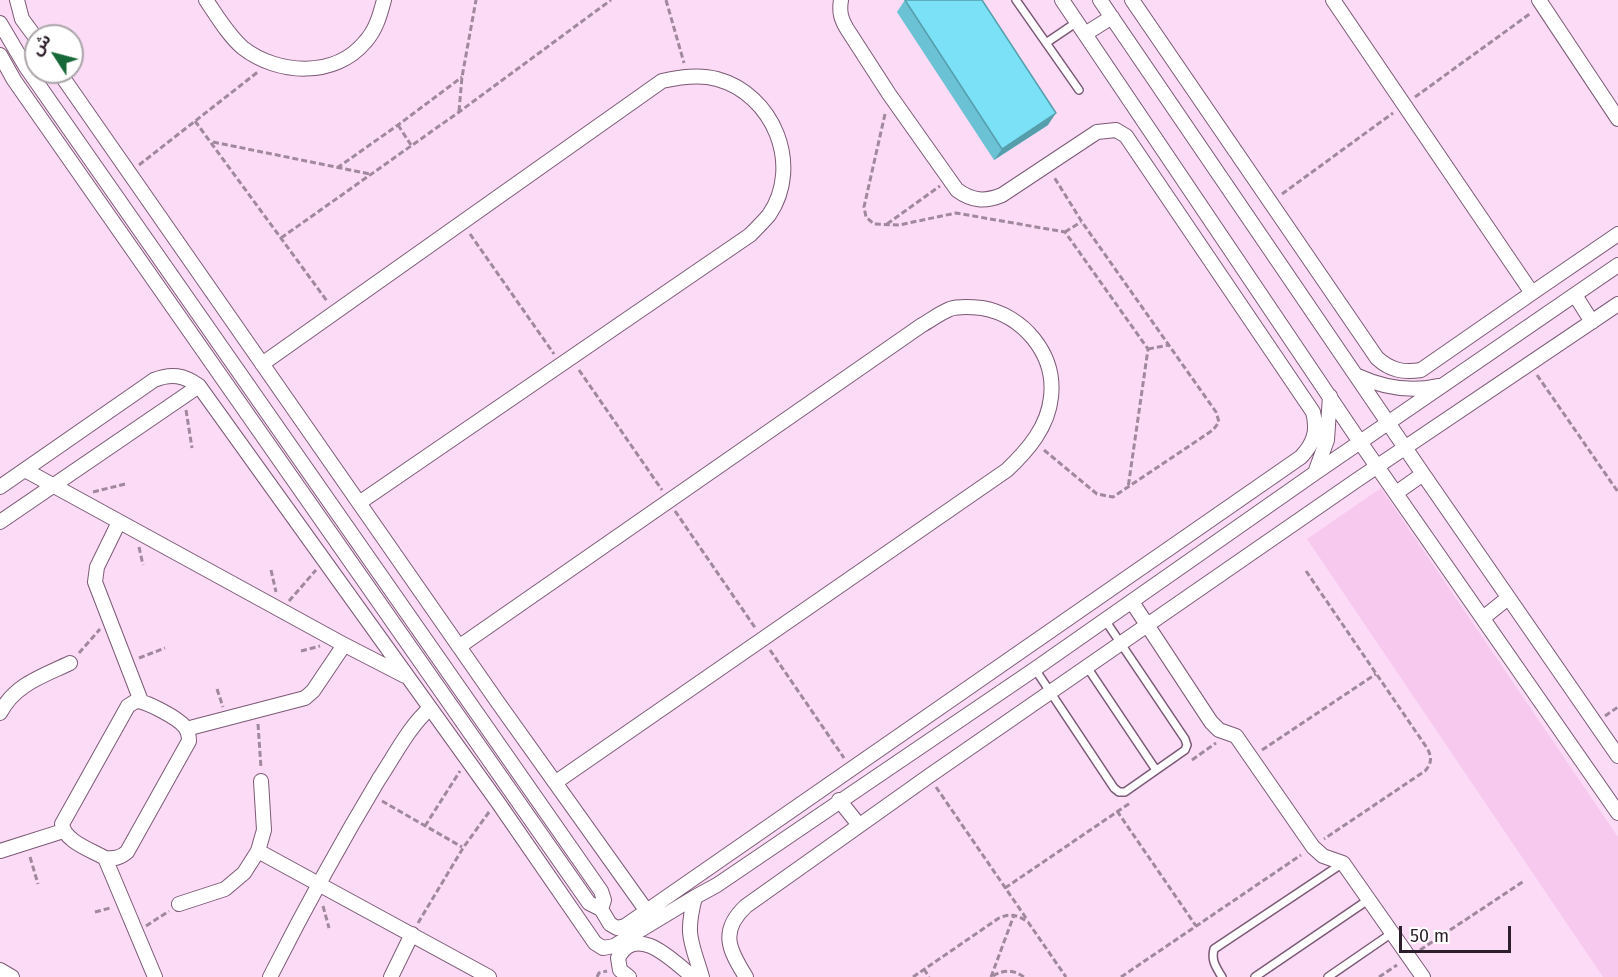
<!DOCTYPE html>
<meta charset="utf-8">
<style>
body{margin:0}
#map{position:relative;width:1618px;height:977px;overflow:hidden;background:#fbdbf5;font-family:"Fira Sans","Noto Sans Arabic",sans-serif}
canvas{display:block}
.north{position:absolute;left:24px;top:24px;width:60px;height:60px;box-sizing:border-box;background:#fff;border:2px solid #aba5aa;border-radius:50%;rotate:306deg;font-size:16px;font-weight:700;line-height:24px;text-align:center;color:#2c1e2a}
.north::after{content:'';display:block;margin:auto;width:21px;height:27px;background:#176838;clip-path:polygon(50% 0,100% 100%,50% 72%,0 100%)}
.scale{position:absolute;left:1399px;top:926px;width:112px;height:27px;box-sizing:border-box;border:3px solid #2c1e2a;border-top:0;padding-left:8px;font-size:18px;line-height:21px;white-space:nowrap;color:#2c1e2a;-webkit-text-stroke:4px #fff;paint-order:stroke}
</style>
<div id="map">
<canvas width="1618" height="977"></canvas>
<div class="north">ش</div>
<div class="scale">50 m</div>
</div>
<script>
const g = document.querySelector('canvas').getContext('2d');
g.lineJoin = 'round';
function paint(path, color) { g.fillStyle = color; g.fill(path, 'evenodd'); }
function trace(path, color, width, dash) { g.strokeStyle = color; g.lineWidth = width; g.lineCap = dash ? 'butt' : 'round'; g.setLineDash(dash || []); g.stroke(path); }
paint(new Path2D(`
 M1381,488L1618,837V977H1603L1307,539Z`), '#f7c9ef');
const service = new Path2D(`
 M1016,0L1079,90
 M1046,43L1077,22
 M1087,667L1156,770
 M1035,669L1114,788L1119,792H1125L1185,750L1187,745L1185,739L1105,620
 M1222,977C1216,967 1211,961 1214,949L1343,863
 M1255,977L1368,900
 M1328,977L1392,933`);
const minor = new Path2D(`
 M17,0L22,19L36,38
 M206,0C217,16 228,35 243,48C278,75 335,78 365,42C376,30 380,15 384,0
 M1062,0L1360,442L1618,813
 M1100,0L1423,474L1618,756
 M1132,0L1377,358C1390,370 1403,373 1421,370L1532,293L1333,0
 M1539,0L1618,119
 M0,23L26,67L601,891L604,900L601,909
 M1085,34L1112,17
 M0,55L14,80L589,903L601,909L610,924L617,928L625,926L1301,457C1314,443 1318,431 1313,412L1126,136L1116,130L1097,132L1002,195C985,202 972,201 957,190L889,94L847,29C841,19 839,12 841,0
 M59,72L499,704L646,910
 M1532,293L1618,234
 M1575,295L1592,322
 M262,364L662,81C680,77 699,74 717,79C773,94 803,165 769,215C763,222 756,229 750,235L359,503
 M1358,376C1384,388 1410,392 1438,386
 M25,470L339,642L405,676
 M1315,473L1327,440L1330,396
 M0,487L154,380C171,373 184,375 199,386L497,801L595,943L603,948L614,946L695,897
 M1396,493L1423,474
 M0,522L199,386
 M119,522L97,567L95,582L141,701
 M1132,602L1211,722L1219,730L1236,736L1313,847L1323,856L1343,863L1423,977
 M1483,618L1508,598
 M460,646L922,325C931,320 940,313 950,309C959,306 972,307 982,308C1023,315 1056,354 1051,397C1048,427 1028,450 1007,470L556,782
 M136,701C146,701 178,718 185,727C188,731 189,736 189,741L127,852C120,858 114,859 105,858C91,850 64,841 62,824L128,706Z
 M0,713C15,684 43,676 70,663
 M186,729L305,698L313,691L344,645
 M839,800L859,825
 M0,851L63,831
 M258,851L489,977
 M105,858L155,977
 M179,904L225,889L244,873L258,851L264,830L261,781
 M0,970L12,977
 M270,977C304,910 340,844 379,779C395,755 408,728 430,708
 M391,977L412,934
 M629,977L620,970L618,958C637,922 674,962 693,977
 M702,977C691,940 685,936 695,897L717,885L1035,669L1315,473L1618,265
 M746,977C729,950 719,931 746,906L929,776L1357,480L1618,304`);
trace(service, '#7c5a76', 10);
trace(minor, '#7c5a76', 16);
trace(new Path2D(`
 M666,0L684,63
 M1415,97L1531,13
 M459,111L462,77L476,0
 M885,114L864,207L866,217L874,224L899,225L956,213L1065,232L1148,349L1128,488
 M195,121L327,301
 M398,125L411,145
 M213,142L370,174
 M139,165L259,71
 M337,168L398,125L462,77
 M1282,194L1393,113
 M887,224L940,186
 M1065,232L1081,222
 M470,234L554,354
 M281,238L459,112L611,0
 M1148,349L1169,345
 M579,370L662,490
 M1537,375L1618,492
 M186,410L192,448
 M1044,450L1097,494L1113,497L1213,430L1219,422L1216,412L1082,222L1054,177
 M93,492L125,484
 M675,511L756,629
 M139,547L143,565
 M271,570L276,592
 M1306,571L1427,748C1432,757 1432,763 1425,771L1324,839
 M289,601L316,570
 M770,650L844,758
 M301,651L320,646
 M79,653L100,629
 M139,658L165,648
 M217,689L223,707
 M1605,716L1618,707
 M258,724L261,768
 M1262,750L1376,674
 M1192,760L1216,743
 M936,787L1026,918
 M382,801L462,847
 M1117,811L1196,926
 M425,826L460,771
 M30,857L38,884
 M1005,888L1130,803
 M323,906L329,928
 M95,912L110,908
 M418,923L463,848L489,812
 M146,926L169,911
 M1420,950L1524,881
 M924,969L929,977
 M993,976C1004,969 1014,970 1024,977
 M597,977L599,973L607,971
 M913,977L999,918C1010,913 1018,915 1028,922L1066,977
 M991,977L1014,915
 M1121,977L1301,855
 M1379,977L1397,965`), '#a1899d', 3, [6, 3]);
trace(service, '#fff', 7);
trace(minor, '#fff', 14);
paint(new Path2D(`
 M905,0L1048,125L994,160L897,12Z`), '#6ac2d4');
paint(new Path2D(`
 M1056,113L1048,125L994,160L1002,149Z`), '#569eac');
const building = new Path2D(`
 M905,0H982L1056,113L1002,149Z`);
paint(building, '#7be1f6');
trace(building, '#569eac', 1.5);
</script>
